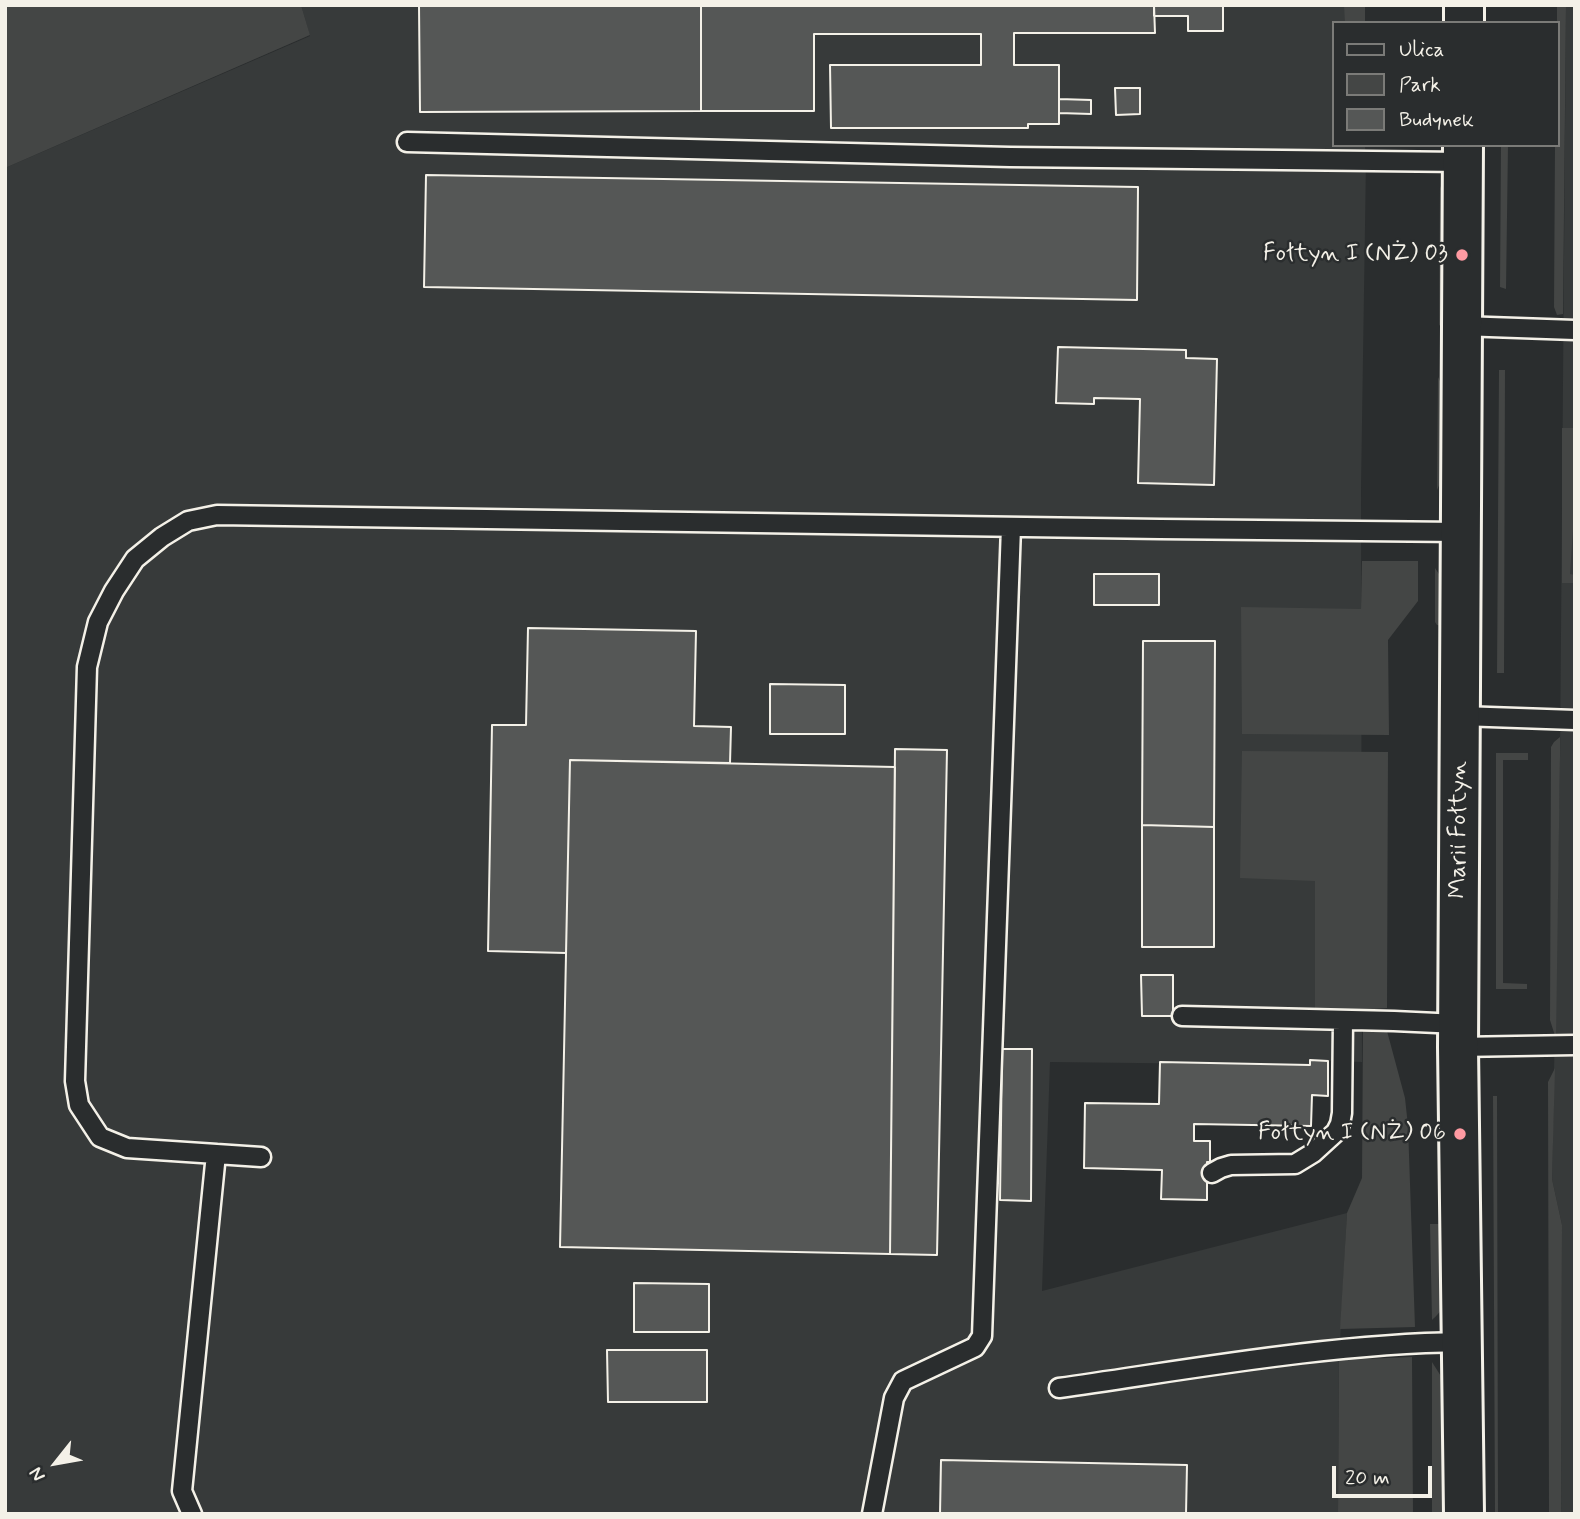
<!DOCTYPE html>
<meta charset="utf-8">
<style>
body{margin:0}
#map{position:relative;width:1580px;height:1519px;overflow:hidden;background:#2a2d2e;font-family:Mynerve,sans-serif}
canvas{display:block}
.frame{position:absolute;inset:0;border:7px solid #f4f1e8;pointer-events:none}
.legend{position:absolute;left:1332px;top:21px;width:228px;height:126px;box-sizing:border-box;background:#2a2d2e;border:2px solid #7b7b78;margin:0;padding:9px 12px;list-style:none;font-size:21px;color:#f4f1e8}
.legend li{display:flex;align-items:center;gap:14px;height:35px}
.legend b{width:35px;border:2px solid #7b7b78}
.north{position:absolute;left:21px;top:1428px;width:70px;height:70px;-webkit-text-stroke:5px #2a2d2e;paint-order:stroke;rotate:239deg;font-size:19px;font-weight:700;line-height:28px;text-align:center;color:#f4f1e8}
.north::after{content:'';display:block;margin:auto;width:24px;height:32px;background:#f4f1e8;clip-path:polygon(50% 0,100% 100%,50% 72%,0 100%)}
.scale{position:absolute;left:1332px;top:1466px;width:100px;height:32px;box-sizing:border-box;border:4px solid #f4f1e8;border-top:0;padding-left:9px;font-size:21px;line-height:24px;white-space:nowrap;color:#f4f1e8;-webkit-text-stroke:5px #2a2d2e;paint-order:stroke}
</style>
<div id="map">
<canvas width="1580" height="1519"></canvas>
<div class="frame"></div>
<ul class="legend">
<li><b style="height:9px;background:#2a2d2e"></b>Ulica</li>
<li><b style="height:19px;background:#444645"></b>Park</li>
<li><b style="height:19px;background:#555756"></b>Budynek</li>
</ul>
<div class="north">N</div>
<div class="scale">20 m</div>
</div>
<script>
const g = document.querySelector('canvas').getContext('2d');
g.lineJoin = 'round';
function paint(path, color) { g.fillStyle = color; g.fill(path, 'evenodd'); }
function trace(path, color, width, dash) { g.strokeStyle = color; g.lineWidth = width; g.lineCap = dash ? 'butt' : 'round'; g.setLineDash(dash || []); g.stroke(path); }
function drawText(font, color, halo, rows, align = 'center') {
  g.font = font + ' Mynerve,sans-serif'; g.lineWidth = 5; g.setLineDash([]); g.textBaseline = 'middle'; g.strokeStyle = halo; g.fillStyle = color; for (const [text, x, y, turn = 0] of rows) {
    g.save(); g.translate(x, y); g.rotate((+turn || 0) * Math.PI / 180); g.textAlign = isNaN(turn) ? turn : align; if (halo) g.strokeText(text, 0, 0); g.fillText(text, 0, 0); g.restore();
  }
}
paint(new Path2D(`
 M301,5H1365V23H1333V145H1365L1366,161L1361,488L1362,1062L1311,1060L1310,1065L1050,1062L1042,1291L1347,1213L1339,1360L1338,1514H5V168L310,36Z
 M1566,5H1575V1514H1561L1562,1225L1552,1179L1560,757Z`), '#373a3a');
paint(new Path2D(`
 M5,5H301L310,35L5,168Z
 M1344,5H1365V23H1345Z
 M1557,5H1566L1563,314L1557,315L1554,307L1555,145H1557Z
 M1501,145H1508L1506,289L1500,287Z
 M1440,186L1445,197L1444,318L1439,326Z
 M1499,370H1505L1504,673H1497Z
 M1438,377L1443,387L1445,472L1437,490Z
 M1562,428H1575V500L1570,574L1575,575V583H1562Z
 M1362,561H1418V601L1388,640L1389,735L1242,734L1241,607L1361,609Z
 M1435,568L1443,580V626L1437,625L1435,622Z
 M1560,737V757L1556,1039L1550,1020L1551,747L1554,742Z
 M1242,751L1388,752L1387,1008L1362,1010L1315,1009V881L1240,878Z
 M1496,753H1528V760H1503V983L1527,984V989H1496Z
 M1363,1029L1387,1031L1405,1098L1408,1126L1415,1327L1340,1329L1347,1213L1362,1178Z
 M1555,1068L1552,1179L1562,1225L1561,1514H1549L1548,1082Z
 M1493,1096H1497L1498,1514H1495Z
 M1430,1224H1444C1444,1245 1448,1288 1442,1307C1440,1313 1436,1316 1432,1320Z
 M1412,1357L1413,1514H1338L1339,1360Z
 M1432,1362L1444,1381L1448,1514H1432Z`), '#444645');
const building = new Path2D(`
 M419,5H701V111L420,112Z
 M701,5H1154L1155,33H1014V65H1059V124H1028V128H831L830,65H981V34H814V111H701Z
 M1154,5H1223V31H1188V16H1154Z
 M1115,88H1140V114L1116,115Z
 M1059,99L1091,100V114L1059,113Z
 M426,175L1138,187L1137,300L424,287Z
 M1058,347L1186,350V358L1217,359L1214,485L1138,483L1140,399L1094,398V404L1056,403Z
 M1094,574H1159V605H1094Z
 M528,628L696,631L694,726L731,727L730,763L570,760L566,953L488,951L492,725H526Z
 M1143,641H1215L1214,827L1142,825Z
 M770,684L845,685V734H770Z
 M895,749L947,750L937,1255L890,1254Z
 M570,760L895,767L890,1254L560,1247Z
 M1142,825L1214,827V947H1142Z
 M1141,975H1173V1016H1142Z
 M1002,1049H1032L1031,1201L1000,1200Z
 M1310,1060L1328,1061V1096L1312,1095L1311,1126L1194,1124V1141H1210V1162H1207V1200L1161,1199L1162,1170L1084,1168L1085,1103L1159,1104L1160,1062L1310,1065Z
 M634,1283L709,1284V1332H634Z
 M607,1350H707V1402H608Z
 M941,1460L1187,1465L1186,1514H940Z`);
paint(building, '#555756');
trace(building, '#f4f1e8', 2);
const lane = new Path2D(`
 M407,142L1010,157L1463,162
 M1461,326L1575,330
 M1461,716L1575,720
 M1182,1016L1394,1021L1458,1024
 M1458,1047L1575,1045
 M261,1157L127,1148L100,1137L79,1105L75,1081L87,667L98,622L114,591L135,559L162,537L188,521L217,515L1160,529L1460,532
 M1212,1173L1221,1168L1231,1165L1295,1164L1313,1153L1336,1132L1340,1124L1342,1113L1343,1021
 M1059,1388C1193,1369 1327,1344 1462,1342
 M192,1514L182,1491L216,1154
 M872,1514L894,1398L903,1381L975,1347L982,1336L1011,527`);
const secondary = new Path2D(`
 M1464,23V5
 M1463,145L1458,1047L1464,1514`);
trace(lane, '#f4f1e8', 23);
trace(secondary, '#f4f1e8', 44);
trace(lane, '#2a2d2e', 18);
trace(secondary, '#2a2d2e', 38);
for (const [x, y, r, color] of [
 [1462,255,7,"#ff9aa2"],
 [1460,1134,7,"#ff9aa2"]
]) { const dot = new Path2D(); dot.arc(x, y, r, 0, 2 * Math.PI); g.fillStyle = color; g.fill(dot); trace(dot, '#2a2d2e', 2.5); }
drawText('24px', '#f4f1e8', '#2a2d2e', [
 ["Fołtyn I (NŻ) 03",1448,255],
 ["Fołtyn I (NŻ) 06",1446,1134]
], 'right');
drawText('24px', '#f4f1e8', '#2a2d2e', [
 ["Marii Fołtyn",1460,830,-90]
]);
</script>
